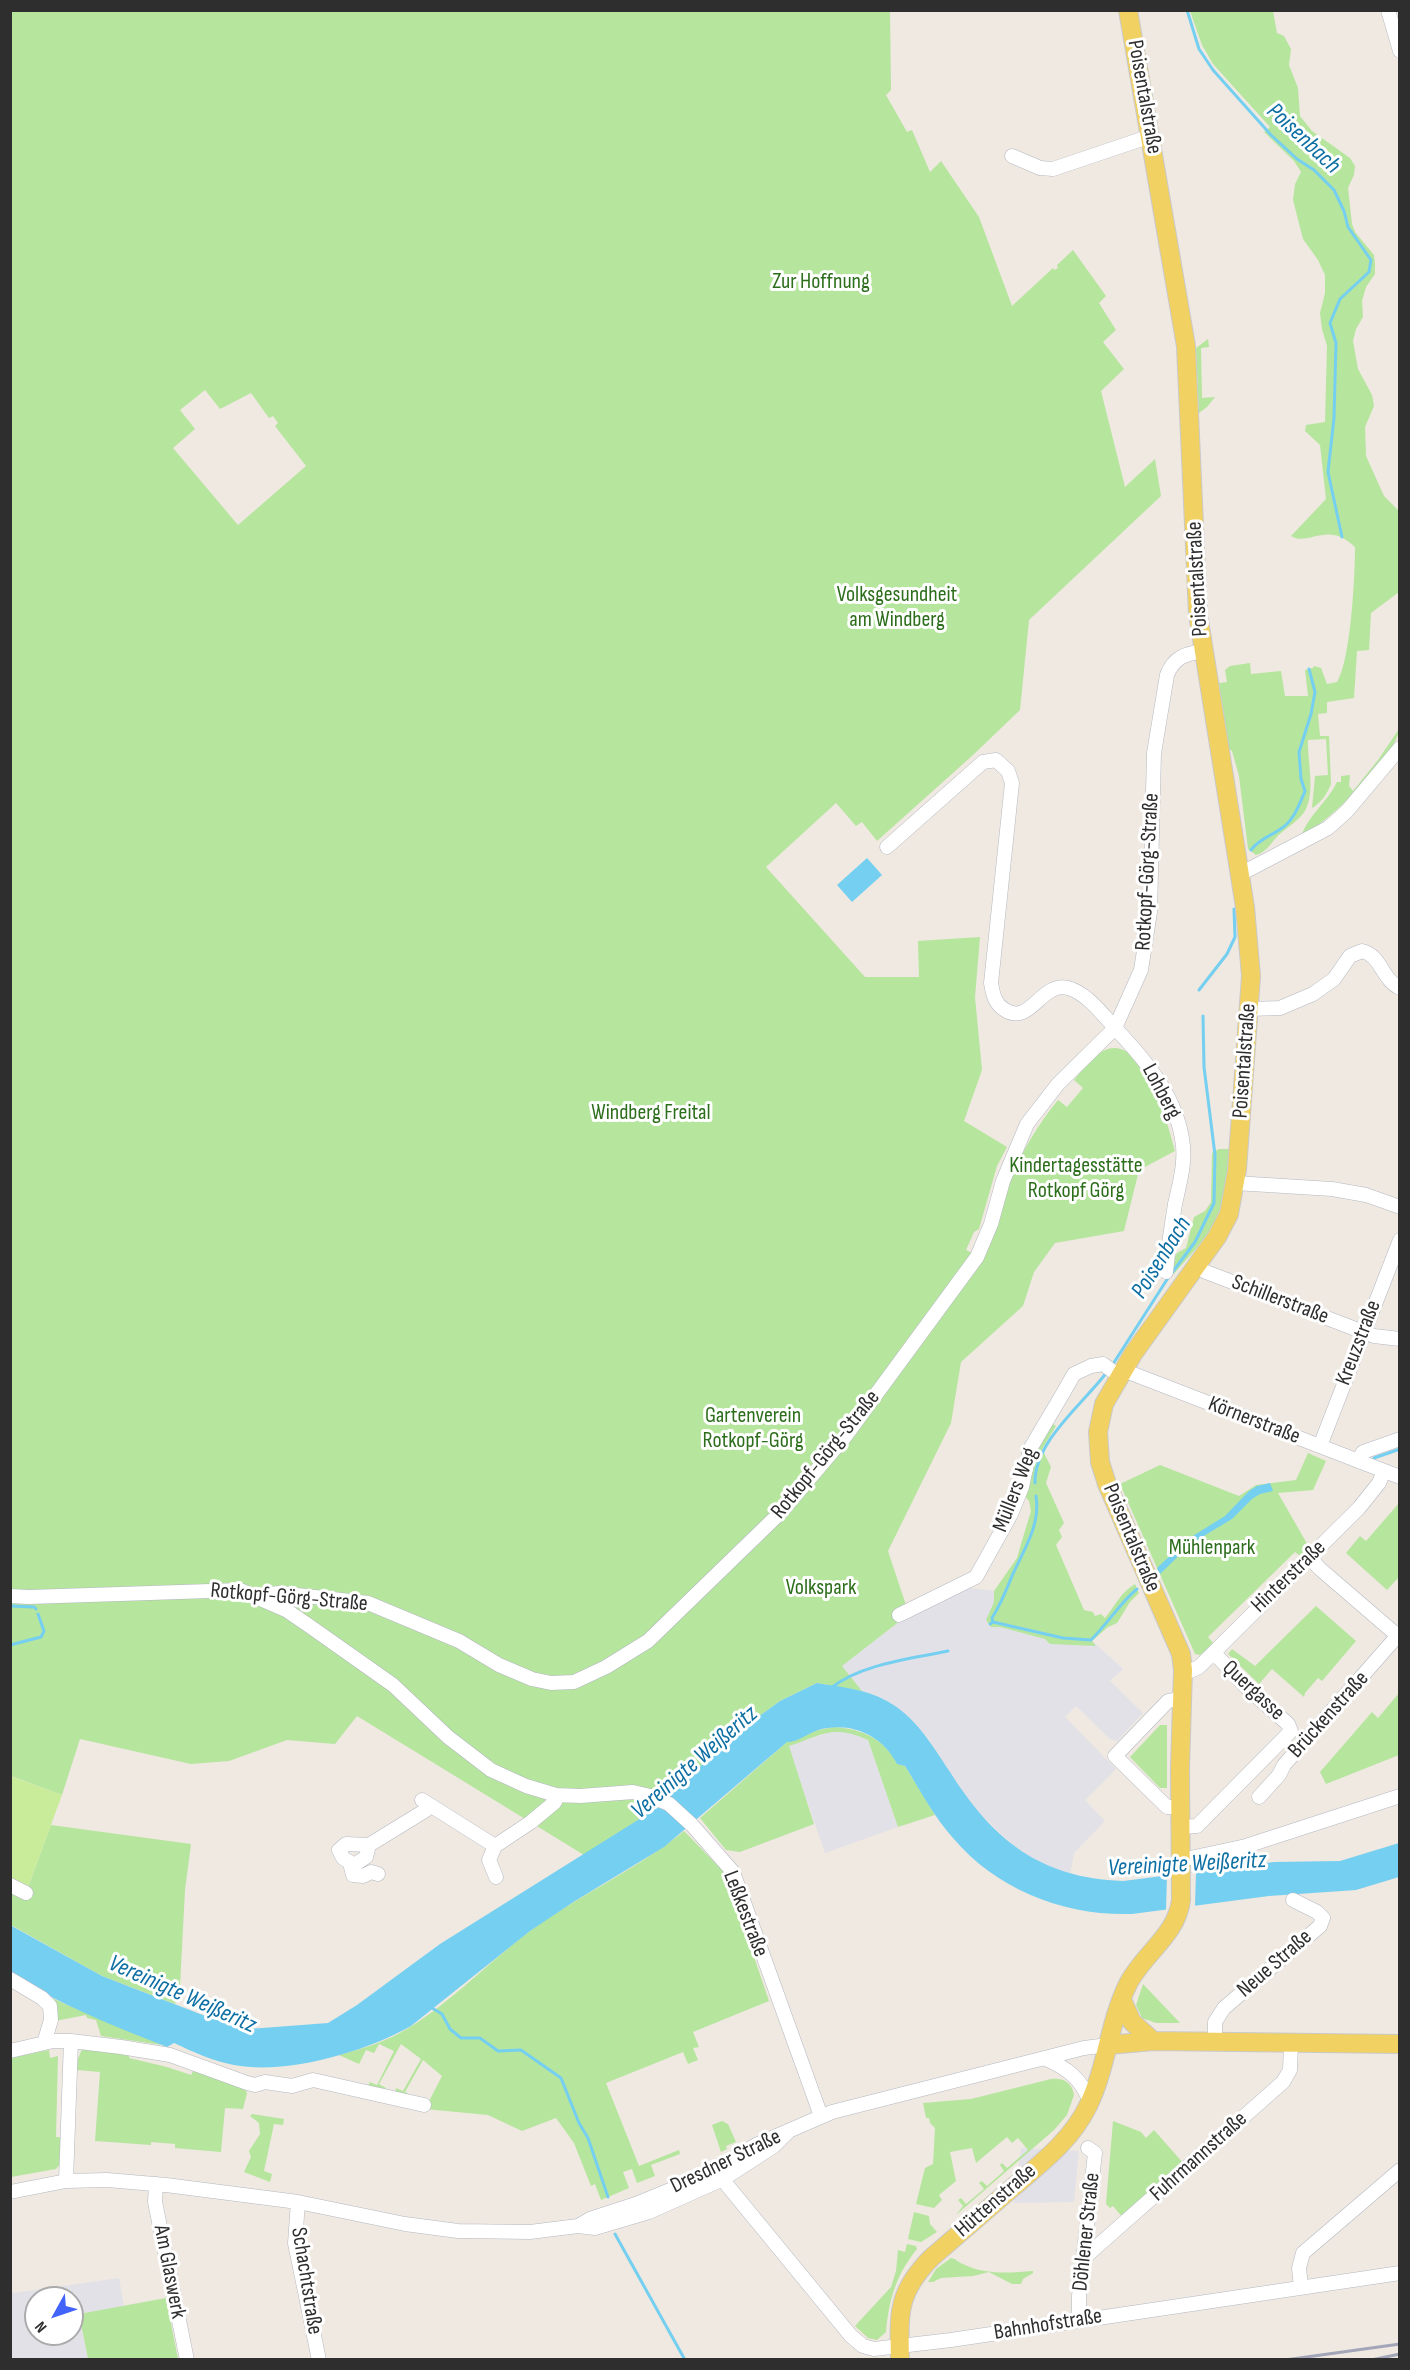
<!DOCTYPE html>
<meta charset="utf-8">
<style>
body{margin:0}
#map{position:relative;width:1410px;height:2370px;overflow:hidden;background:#efe9e1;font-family:"Sofia Sans Condensed",sans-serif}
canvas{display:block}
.frame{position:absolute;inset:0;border:12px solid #2e2e2e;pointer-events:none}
.north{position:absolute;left:24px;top:2286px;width:60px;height:60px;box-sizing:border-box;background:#fff;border:2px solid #ababab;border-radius:50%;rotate:230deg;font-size:16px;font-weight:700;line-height:24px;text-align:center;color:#2e2e2e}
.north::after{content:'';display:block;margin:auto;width:21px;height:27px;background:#4264fb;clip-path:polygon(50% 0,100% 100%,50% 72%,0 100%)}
</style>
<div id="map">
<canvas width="1410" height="2370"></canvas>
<div class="frame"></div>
<div class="north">N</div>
</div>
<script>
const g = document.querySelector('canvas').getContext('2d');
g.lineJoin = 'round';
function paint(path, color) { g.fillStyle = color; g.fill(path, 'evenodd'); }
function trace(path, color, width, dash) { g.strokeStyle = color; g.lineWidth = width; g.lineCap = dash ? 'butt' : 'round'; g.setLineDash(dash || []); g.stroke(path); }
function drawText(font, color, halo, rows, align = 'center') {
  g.font = font + ' "Sofia Sans Condensed",sans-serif'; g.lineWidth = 6; g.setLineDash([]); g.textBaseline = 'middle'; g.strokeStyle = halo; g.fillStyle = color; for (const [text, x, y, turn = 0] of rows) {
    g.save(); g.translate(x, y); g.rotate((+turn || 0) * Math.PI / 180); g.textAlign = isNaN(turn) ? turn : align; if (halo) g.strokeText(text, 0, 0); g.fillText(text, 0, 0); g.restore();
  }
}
paint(new Path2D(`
 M963,1587L994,1591V1602L1086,1635L1123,1669L1110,1681L1143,1713L1117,1741L1110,1739L1076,1706L1065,1717L1116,1769L1085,1800L1105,1821L1074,1853L1070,1875L1053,1869L1024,1854L1001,1834L967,1800L928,1738L887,1701L862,1691L842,1666L909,1614Z
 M836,1730L852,1732L868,1740L898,1827L825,1853L788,1746Z
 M1021,2148L1079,2151L1074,2202L1014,2203Z
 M119,2278L124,2307L79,2314L88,2359H11L10,2291L14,2293ZM36,2298H72V2334H36Z`), '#e3e1e8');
paint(new Path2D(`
 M10,11H890L891,90L886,95L907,132L912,130L930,172L941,161L979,217L1012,306L1053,268L1054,270L1058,268L1057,265L1073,250L1106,296L1099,303L1116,330L1103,342L1124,369L1101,391L1125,487L1155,459L1161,496L1029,620L1020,710L973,755L877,841L862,822L856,826L836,803L766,867L865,977H919L918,941L980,937L975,997L982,1070L964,1121L1007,1147L997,1166L979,1229L974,1232L966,1250L981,1257C1003,1197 1017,1150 1058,1100L1067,1107L1083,1088L1074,1080C1083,1069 1094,1053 1108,1049C1144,1037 1169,1126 1175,1151L1139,1170L1124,1231L1055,1243L1034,1272L1023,1306L961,1362L951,1423L888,1551L909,1614L842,1666L862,1691L817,1683L780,1701L743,1728L675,1789L668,1792L657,1808L584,1855L357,1716L335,1744L287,1740L229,1761L191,1764L80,1739L62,1795L11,1776ZM205,390L220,409L251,393L269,418L273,416L278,423L275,426L306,466L238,525L173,448L195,429L180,410Z
 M1190,11H1273L1277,33L1284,36L1291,49L1289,65L1298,88L1300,116L1312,131L1350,158L1355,166L1354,175L1348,188L1352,224L1355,232L1374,255L1375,264V274L1366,287L1362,301L1363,317L1356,329L1353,341L1358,369L1372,395L1374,406L1365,427L1366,456L1384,496L1399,511V592L1371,613L1369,650L1357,651L1354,698L1327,702V713L1318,714L1320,736H1329L1331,784C1327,794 1321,803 1312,808L1315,776L1328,775L1326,739L1308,740C1307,761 1316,791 1305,811C1299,820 1288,827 1281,833C1272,840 1268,852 1256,855L1248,849L1239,776L1232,751L1229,749L1219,683L1227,682L1225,670L1230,666L1250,663L1251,674L1281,671L1285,696H1308L1305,670L1313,668L1314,666L1321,668L1327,684L1337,682C1351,660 1355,575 1355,547C1327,520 1309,547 1291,536L1326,499L1320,445L1305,431L1306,425L1325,422L1327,346L1322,329L1320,313L1325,293V275L1318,260L1303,239L1293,200L1295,184L1301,172L1294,161L1264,132L1270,127L1213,64L1202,45Z
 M1208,339L1209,347L1201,348L1202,398L1215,397L1207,407L1199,413L1196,348Z
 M1399,729C1399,752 1325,828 1302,834C1309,815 1328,801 1337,782H1341V776L1350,775L1349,786L1353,791L1378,760Z
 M1219,1149H1229C1227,1172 1227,1197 1216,1219C1206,1240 1188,1257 1173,1275L1168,1271L1177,1253L1186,1248L1194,1217L1205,1211L1211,1202L1212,1153Z
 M1050,1422L1056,1426L1042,1449L1051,1467L1046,1483L1064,1523L1059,1530L1062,1537L1056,1545L1084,1610L1093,1612L1095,1616L1101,1614L1105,1618C1115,1606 1121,1592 1135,1584L1139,1593L1130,1602L1117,1623L1108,1627L1092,1641L1096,1646L1050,1644L1045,1639L1000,1627H991L986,1620L994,1602V1591L1017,1558L1021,1544L1031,1511L1029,1501L1023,1494L1032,1449Z
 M1308,1453L1326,1461L1313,1490L1278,1493L1309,1547L1300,1556L1295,1552L1208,1637L1214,1644L1200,1655L1195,1654L1120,1484L1160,1465L1239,1496L1256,1485L1296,1480Z
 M1399,1503V1577L1387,1590L1346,1553L1360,1536L1366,1541Z
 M1316,1606L1356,1641L1322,1681L1318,1678L1305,1693L1304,1697L1272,1669L1259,1684L1228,1654L1232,1649L1255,1666Z
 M1399,1693V1755L1326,1784L1320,1772L1372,1712L1378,1718Z
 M1160,1725H1167V1788H1160L1130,1757Z
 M835,1727C862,1729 884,1739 897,1763L905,1766L935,1815L898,1827L868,1740C833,1724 822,1735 789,1746L814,1824L740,1852L726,1850L700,1818L787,1742L818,1730Z
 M51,1825L191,1844L185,1890L180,1986L175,2004L102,1976L11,1925L10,1881L28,1887Z
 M684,1831L726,1874L769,2001L693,2032L699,2047L693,2048L698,2060L688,2064L683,2052L606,2083L639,2166L679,2150L680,2154L651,2165L655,2176L637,2183L632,2169L623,2172L629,2188L601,2200L595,2184L591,2186L574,2143L556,2118L522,2131L488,2115L425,2109L442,2076L423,2060L405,2092L412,2096L395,2093L396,2088L403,2091L421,2059L401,2044L379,2084L386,2088L384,2090L367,2087L370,2082L377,2085L394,2051L379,2044L374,2053L366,2050L359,2064L339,2055C357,2050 375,2045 392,2037C441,2013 486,1964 530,1931C579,1895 636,1870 684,1831Z
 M1143,1984L1180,2023H1156L1142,2018L1136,2005Z
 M50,1997L63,2003L162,2045L101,2036L96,2020L87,2018L86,2015L55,2021Z
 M82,2049L130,2052L129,2058L167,2067L191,2075L194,2069L245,2089L247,2093L243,2109L225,2108L221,2152L175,2148V2144L151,2142V2145L95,2141L100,2072L77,2070L78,2059Z
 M49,2050L50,2058L58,2056L56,2137H63L62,2162L56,2169L11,2177L10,2058Z
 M1051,2079C1063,2078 1072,2082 1074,2095L1067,2115L1054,2130L956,2215L963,2206L958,2200L961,2198L966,2204L984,2189L979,2183L982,2181L987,2186L1004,2171L1000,2165L1002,2163L1007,2168L1028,2150L1018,2138L1012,2143L1007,2137L976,2163L972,2148L950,2152L956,2181L939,2195L942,2200L934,2208L916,2204L925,2168L933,2164L935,2128L930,2123L929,2118H926L923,2103L971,2099Z
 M252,2114L284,2119L283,2125L274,2124L264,2171L272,2174L270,2182L244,2172L251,2157L249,2151L260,2134L259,2123L250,2116Z
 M722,2121L728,2124L736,2142L726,2146L727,2149L721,2152L712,2125Z
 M1113,2121L1141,2132L1146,2138L1154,2130L1184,2164L1124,2219L1113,2206L1110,2208L1106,2204Z
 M914,2212L929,2216L930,2224L937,2232L921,2242L908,2239Z
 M907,2244L916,2246L917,2249C896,2275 889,2299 886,2332L877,2340L868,2338L855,2326L891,2287L896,2271L898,2250L905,2252Z
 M951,2258C957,2259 957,2262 963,2264C985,2275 1009,2273 1033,2271V2273L1023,2279L1021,2284H1012L989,2272L973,2276L941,2278L933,2282H928L936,2269Z
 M166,2298L178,2359H88L79,2314Z`), '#b6e59e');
paint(new Path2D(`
 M10,1776L62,1795L28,1887L11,1881Z`), '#c9ec9a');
paint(new Path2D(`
 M867,858L882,875L852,902L837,885Z
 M1270,1483L1273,1491L1260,1494L1252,1499L1232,1519L1192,1543L1160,1574L1157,1568L1188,1539L1225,1516L1249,1491L1257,1486Z
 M817,1683C840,1687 866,1689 887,1701C916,1717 932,1745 950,1772C993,1840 1040,1878 1123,1881L1274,1862L1340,1861L1399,1843V1877L1356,1890L1269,1896L1132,1914C1064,1916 997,1890 953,1838C934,1817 920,1790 905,1766L897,1764C882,1734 849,1721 818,1730C807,1734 798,1742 787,1742L664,1847L575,1901L530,1931L411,2026C365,2052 287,2075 234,2065C213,2061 193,2052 174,2043L167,2047C113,2026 60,2004 11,1975L10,1925L102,1976L213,2019L249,2029L328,2023L357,2005L440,1944L657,1808L668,1792L675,1789L743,1728L780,1701Z`), '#75cff0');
paint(new Path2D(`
 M1196,1872L1195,1906L1166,1911L1167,1875Z`), '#efe9e1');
trace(new Path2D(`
 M1187,10L1199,49L1213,70L1271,135L1297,159L1314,170L1334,190L1344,211L1348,227L1371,260L1369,272L1340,299L1330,323L1336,343L1334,418L1328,472L1342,537
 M1251,850C1259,839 1271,836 1282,828C1294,820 1300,803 1305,791L1301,779L1299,752L1311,714L1315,692L1309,669
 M1199,990L1227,954L1235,937L1234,909
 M1113,1364L1168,1278L1195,1242L1214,1203L1215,1155L1204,1067L1203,1016
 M1374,1458L1400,1449
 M1035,1483C1034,1441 1084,1403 1107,1372
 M10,1606L34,1607L36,1609
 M993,1622L1063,1638L1091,1640C1108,1623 1120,1603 1137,1589
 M990,1624L993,1622L992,1618C1001,1604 1006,1591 1012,1576C1023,1551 1041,1525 1036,1496
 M10,1645L41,1637L44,1631L38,1614
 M831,1688C861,1664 910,1659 948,1651
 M432,2008L442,2014L450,2029L461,2038H480L498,2051L521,2050L561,2078L579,2123L588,2138L608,2197
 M615,2234L685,2360`), '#75cff0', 3);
const minor = new Path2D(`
 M1388,10L1400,51
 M1012,156L1040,168L1053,169L1151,136
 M887,847L983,762L996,760L1008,771L1012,783L991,983C993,995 995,1004 1005,1010C1031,1026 1041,981 1068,988C1087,993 1103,1015 1116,1029C1147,1062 1178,1098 1183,1146C1185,1165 1179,1186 1175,1204C1171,1227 1168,1250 1166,1272
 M1240,872L1246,871L1328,828L1347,811L1400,748
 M1249,1009L1280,1008L1313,994L1334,979L1350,956L1362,951C1381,955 1382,980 1400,988
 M1235,1183L1332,1189L1366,1195L1400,1207
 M1196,1265L1206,1272L1374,1336L1400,1339
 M1123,1370L1400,1477
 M1320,1446L1400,1240
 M1358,1461L1363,1452L1400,1439
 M1310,1557L1319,1568L1398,1636
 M10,1596L29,1597L240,1590L286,1610L308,1625L393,1685L448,1737L491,1770L526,1786L556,1795L580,1796L633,1792L650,1796L669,1804L692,1825L733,1872L821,2116
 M266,1600L270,1594L279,1593L368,1603L459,1641L499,1665L532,1679L551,1683L574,1682L606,1667L648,1641L782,1511L844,1438L977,1257L991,1224L1003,1181L1027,1124L1058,1084L1115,1028L1141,970L1150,912L1154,753L1167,675C1174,657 1185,654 1203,651
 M899,1615L976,1577L1011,1514L1022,1487L1030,1449L1062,1395L1074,1374L1091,1366L1103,1364L1119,1376
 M1183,1670L1190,1671L1199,1667L1359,1508L1379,1483L1384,1471
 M1259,1797L1279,1775L1284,1765L1400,1633
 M422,1800L495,1846L531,1822L555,1802L556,1795
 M1180,1807H1167L1115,1756L1168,1701L1183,1698
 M1180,1827L1197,1826L1291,1731L1288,1724L1246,1687L1218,1657L1210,1656
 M495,1846L489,1860L496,1877
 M1181,1860L1246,1846L1400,1796
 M354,1865L343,1858L339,1850L346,1844L369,1845
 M378,1874L371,1872L363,1876L353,1875L351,1867L366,1857L369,1845L426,1810L430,1805
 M10,1885L26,1893
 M10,1979L42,1998L50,2006L51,2020L44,2043
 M1215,2042V2022L1224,2008L1320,1926L1323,1918L1317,1912L1293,1900
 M10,2051L53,2041H71L121,2047L170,2055L247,2083L255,2085L265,2082L292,2086L313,2080L424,2105
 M1044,2058C1067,2068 1081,2078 1090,2102
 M718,2169L727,2185L851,2336L863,2346L874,2349L951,2340L1400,2273
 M66,2181L71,2041
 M156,2184L155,2202L187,2360
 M10,2192L66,2181L107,2180L166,2185L298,2202L405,2224L458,2231L530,2232L578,2226L595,2228L649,2212L723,2179L774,2146L789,2131
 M298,2202L295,2243L319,2360
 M578,2226L590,2219L636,2204L697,2179L756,2145L832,2112L1084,2048L1108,2045
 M1084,2258L1283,2082L1290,2070L1291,2044
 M1301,2287L1299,2268L1303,2253L1400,2170
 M1079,2320V2296L1095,2153L1088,2148`);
const major = new Path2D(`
 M1122,2000L1132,2022L1153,2041
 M1108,2045L1153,2041L1400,2044
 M900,2360C899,2313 897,2293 931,2258C958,2235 984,2212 1011,2189C1040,2164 1071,2141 1088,2106C1107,2067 1109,2022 1128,1984C1143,1954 1177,1935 1181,1900L1180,1768L1183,1670L1181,1654L1107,1484L1100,1462L1098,1432L1104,1404L1133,1354L1217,1237L1229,1214L1237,1170L1251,976L1245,907L1198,614L1186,346L1128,10`);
trace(minor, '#b4b7c1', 15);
trace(major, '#c9c9c9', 20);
trace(minor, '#fff', 14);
trace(major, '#f2d163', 18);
trace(new Path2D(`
 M1285,2360L1400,2344
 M1371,2360L1400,2354`), '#a3a6b8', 3);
drawText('22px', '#2e2e2e', '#fff', [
 ["Poisentalstraße",1144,97,80],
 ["Poisentalstraße",1198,579,-93],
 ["Rotkopf-Görg-Straße",1148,872,-87],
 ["Poisentalstraße",1245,1061,-86],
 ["Lohberg",1161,1092,62],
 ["Schillerstraße",1280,1300,21],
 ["Kreuzstraße",1359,1343,-69],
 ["Körnerstraße",1254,1421,21],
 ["Rotkopf-Görg-Straße",826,1455,-51],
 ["Müllers Weg",1016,1490,-69],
 ["Poisentalstraße",1131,1538,67],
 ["Hinterstraße",1289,1577,-44],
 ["Rotkopf-Görg-Straße",289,1598,5],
 ["Quergasse",1253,1691,43],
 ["Brückenstraße",1329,1715,-48],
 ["Leßkestraße",745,1914,69],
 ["Neue Straße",1275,1964,-41],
 ["Fuhrmannstraße",1199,2157,-42],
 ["Dresdner Straße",726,2162,-26],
 ["Hüttenstraße",996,2201,-41],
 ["Döhlener Straße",1087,2232,-84],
 ["Am Glaswerk",169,2272,79],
 ["Schachtstraße",306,2281,81],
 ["Bahnhofstraße",1048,2325,-9]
]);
drawText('22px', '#2c6e1b', '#fff', [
 ["Zur Hoffnung",821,282],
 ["Volksgesundheit",897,595],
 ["am Windberg",897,620],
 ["Windberg Freital",651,1113],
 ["Kindertagesstätte",1076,1166],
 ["Rotkopf Görg",1076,1191],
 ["Gartenverein",753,1416],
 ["Rotkopf-Görg",753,1441],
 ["Mühlenpark",1212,1548],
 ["Volkspark",821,1588]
]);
drawText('italic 24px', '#0d6fa3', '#fff', [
 ["Poisenbach",1303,139,43],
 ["Poisenbach",1162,1258,-58],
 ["Vereinigte Weißeritz",695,1763,-41],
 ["Vereinigte Weißeritz",1187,1865,-3],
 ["Vereinigte Weißeritz",182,1995,24]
]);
</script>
